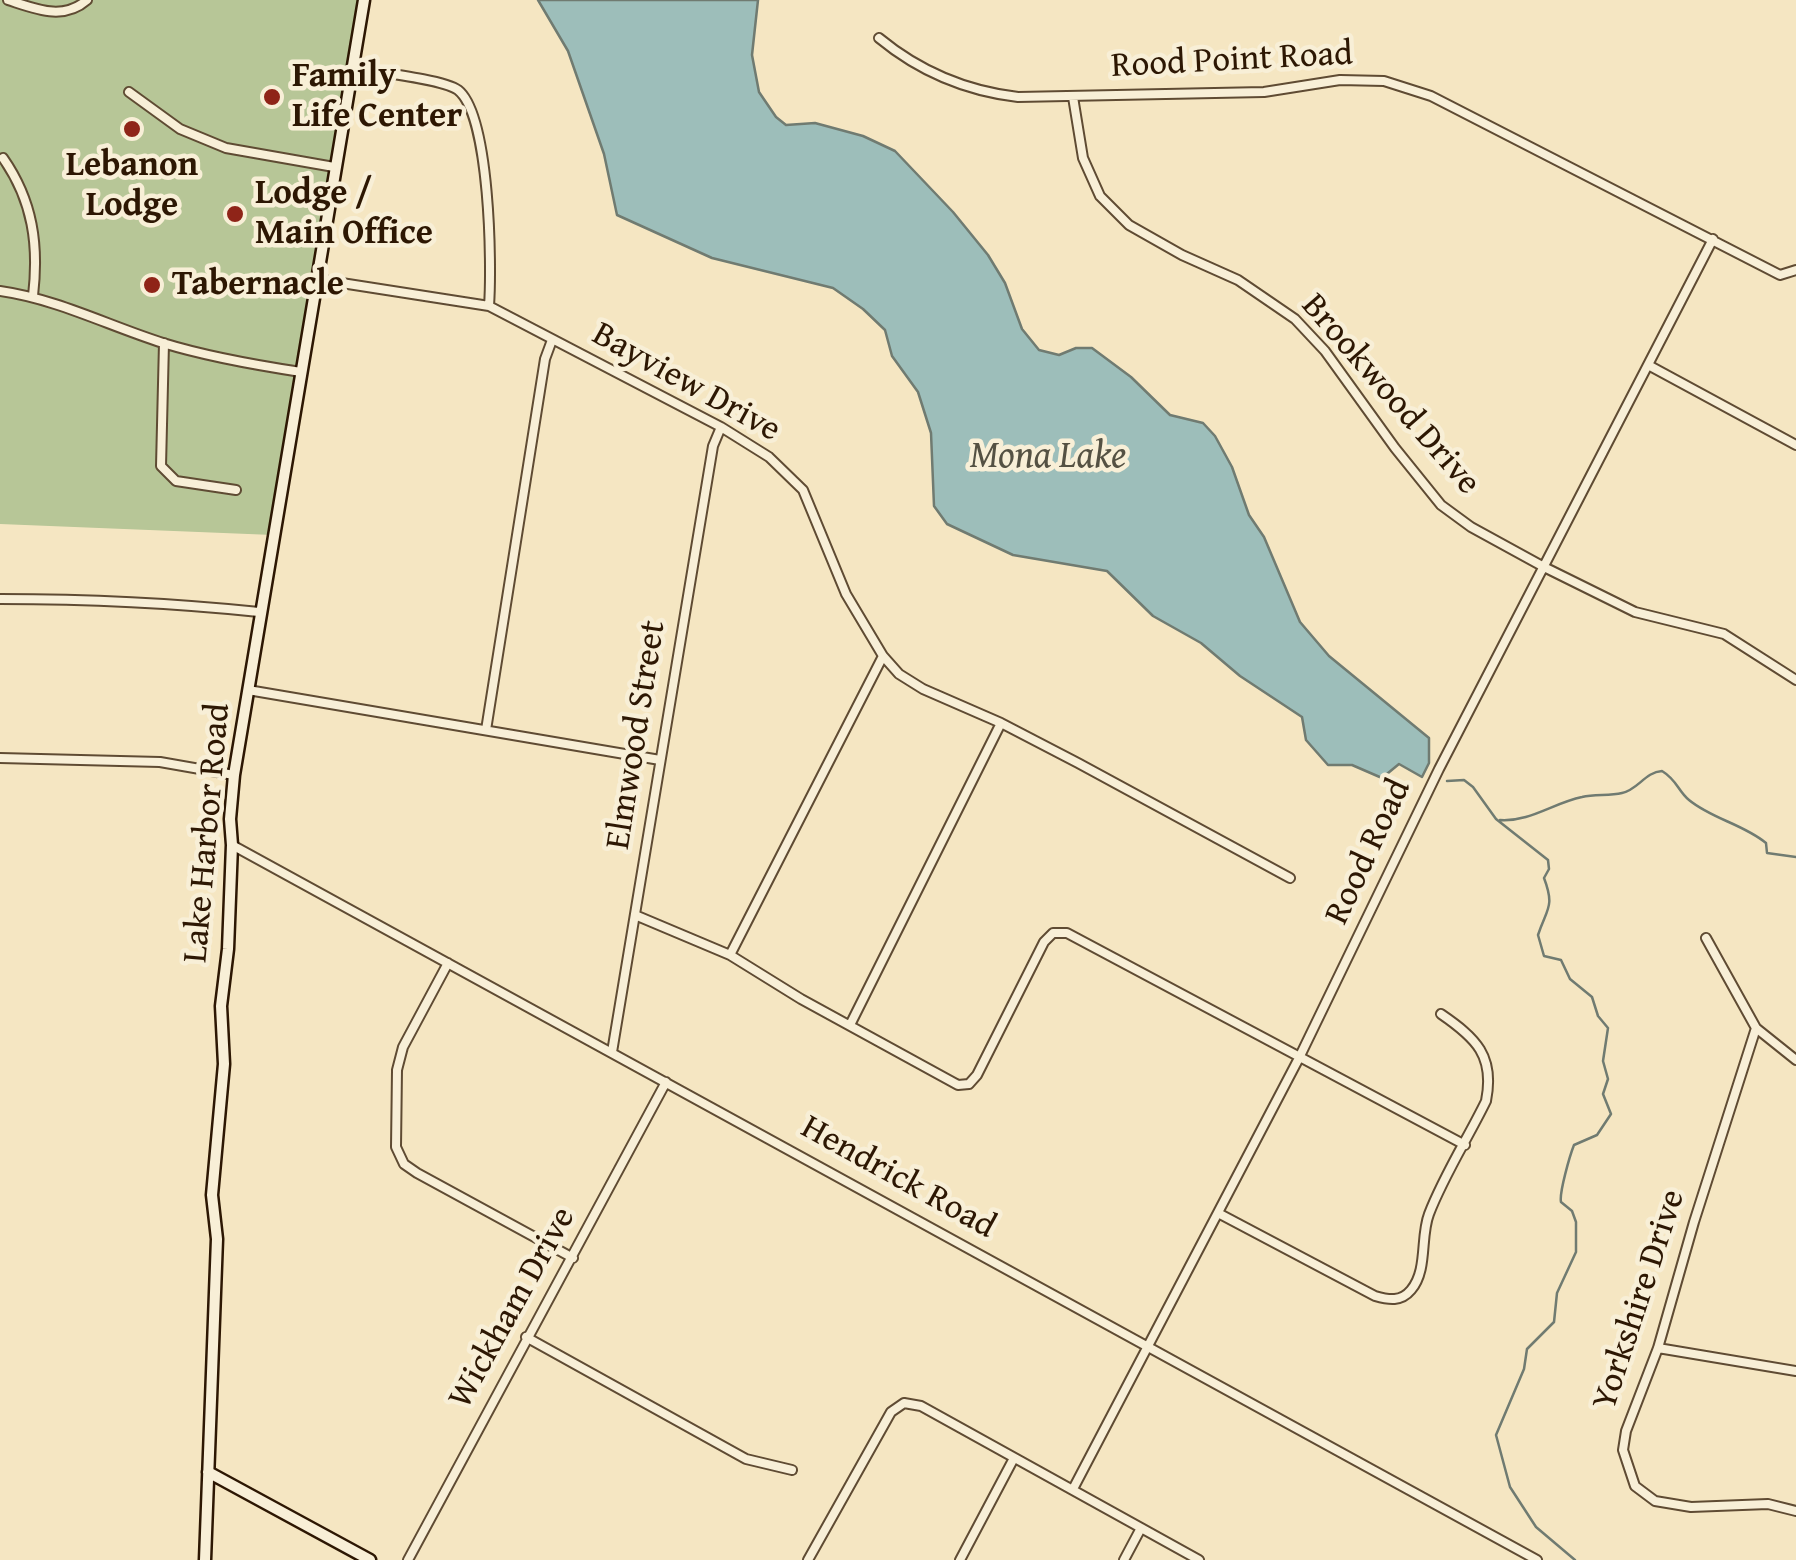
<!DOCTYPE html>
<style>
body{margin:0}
canvas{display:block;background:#f5e6c2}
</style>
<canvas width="1796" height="1560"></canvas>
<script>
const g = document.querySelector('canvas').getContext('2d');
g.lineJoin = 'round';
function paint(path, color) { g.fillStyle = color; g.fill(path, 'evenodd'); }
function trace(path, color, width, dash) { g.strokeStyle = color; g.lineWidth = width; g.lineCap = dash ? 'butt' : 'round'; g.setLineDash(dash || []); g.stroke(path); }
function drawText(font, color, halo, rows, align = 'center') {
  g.font = font + ' "Gentium Book Plus",serif'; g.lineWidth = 9; g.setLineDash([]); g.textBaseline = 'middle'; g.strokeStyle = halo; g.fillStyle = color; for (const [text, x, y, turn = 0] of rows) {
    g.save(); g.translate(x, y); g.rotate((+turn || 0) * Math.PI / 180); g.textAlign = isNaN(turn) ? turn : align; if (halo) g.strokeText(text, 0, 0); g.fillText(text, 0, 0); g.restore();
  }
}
paint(new Path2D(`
 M0,0H364L273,535L0,524Z`), '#b7c697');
const water = new Path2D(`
 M538,0H758L752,55L759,92L776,117L786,125L815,123L863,136L895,151L953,212L988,255L1005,283L1022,329L1039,350L1059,355L1076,348H1092L1131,377L1170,415L1203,423L1215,436L1232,467L1249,515L1264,537L1300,622L1329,656L1429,738V763L1422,777L1399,764L1382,778L1352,765H1328L1306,740L1302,717L1240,676L1201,643L1153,616L1107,571L1013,555L947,524L934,506L931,433L918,392L892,356L885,330L863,309L833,288L712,258L617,215L604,154L568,51Z`);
paint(water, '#9dbeba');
trace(water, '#707b71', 2.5);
trace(new Path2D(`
 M1447,781L1464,780L1473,787L1496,819L1548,860L1549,869L1544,878C1555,907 1547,908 1538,935L1544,956L1561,960L1570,979L1592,997L1598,1016L1608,1028L1603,1061L1608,1079L1603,1094L1611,1114L1597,1135L1574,1145C1570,1155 1559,1193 1561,1202L1572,1211L1576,1222V1252L1557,1293L1554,1322L1527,1349L1524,1369L1496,1435L1510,1487L1536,1527L1575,1560
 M1500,820C1530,822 1553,803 1582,797C1595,794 1609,796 1622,793C1638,790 1645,772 1662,771C1677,780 1678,791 1689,800C1712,819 1743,824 1766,843L1767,853L1796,857`), '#707b71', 2.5);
const street = new Path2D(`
 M8,0C36,9 63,21 87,0
 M879,38C919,71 966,91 1018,97L1264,92L1340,80L1384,81L1431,96L1780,275L1796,270
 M353,68C375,72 443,79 458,90C490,115 492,265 489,306
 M129,92L180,129L226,148L334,167
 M1073,97L1083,158L1100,196L1129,225L1182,255L1238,280L1295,319L1325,351L1395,448L1441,505L1471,527L1544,567L1635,612L1724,634L1796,680
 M3,158C33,201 39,245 33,296
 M316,279L489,306L721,427L769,457L803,490L846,594L883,656L899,674L923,689L1001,723L1078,763L1290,878
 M0,291C57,299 109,326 163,343C208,357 255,365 301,372
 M164,343L161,466L176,481L236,490
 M1650,366L1796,445
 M0,599C87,599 172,603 259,612
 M248,690L660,760
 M486,730L545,359L552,340
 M0,758L160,762L234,775
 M232,845L1537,1560
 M635,915L730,955L801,999L958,1085L969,1084L977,1075L1044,942L1053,933H1067L1465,1145
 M1706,938L1756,1028L1796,1060
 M730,955L883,656
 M448,963L403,1047L397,1070L396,1147L404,1164L417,1173L573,1258
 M850,1025L1001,723
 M1756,1028L1694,1222L1658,1348L1626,1431L1623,1450L1635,1486L1655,1501L1691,1507L1768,1504L1796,1511
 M612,1052L713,446L721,427
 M1218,1213L1375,1296C1389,1300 1401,1302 1411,1290C1428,1270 1420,1237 1429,1214C1444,1175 1468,1138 1486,1101C1495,1056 1476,1038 1441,1014
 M526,1337L746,1459L792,1470
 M1658,1348L1796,1371
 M1073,1489L1299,1058L1439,769L1713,239
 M408,1560L666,1082
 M808,1560L891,1412L904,1403L921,1406L1199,1560
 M960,1560L1014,1458
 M1124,1560L1141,1528`);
const secondary = new Path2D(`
 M208,1472L370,1560
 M205,1560L217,1239L212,1195L224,1064L221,1006L228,949L232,845L230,819L234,775L364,0`);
trace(street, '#5f4b33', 12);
trace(secondary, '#2d1703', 15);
trace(street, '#f8efd7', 8);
trace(secondary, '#f8efd7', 10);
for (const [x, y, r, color] of [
 [272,97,10,"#8f2418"],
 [132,129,10,"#8f2418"],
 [235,214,10,"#8f2418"],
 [152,285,10,"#8f2418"]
]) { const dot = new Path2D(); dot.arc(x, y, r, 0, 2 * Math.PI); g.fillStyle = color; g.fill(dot); trace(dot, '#f8efd7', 4); }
drawText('35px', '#2d1703', '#f8efd7', [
 ["Rood Point Road",1232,61,-3],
 ["Bayview Drive",686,383,29],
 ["Brookwood Drive",1390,395,49],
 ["Elmwood Street",637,735,-81],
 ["Lake Harbor Road",208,833,-85],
 ["Rood Road",1369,852,-65],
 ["Hendrick Road",898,1178,29],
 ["Yorkshire Drive",1640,1300,-72],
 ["Wickham Drive",513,1308,-61]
]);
drawText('bold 35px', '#2d1703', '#f8efd7', [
 ["Family",292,77],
 ["Life Center",292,117],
 ["Lebanon",132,166,"center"],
 ["Lodge",132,206,"center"],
 ["Lodge /",255,194],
 ["Main Office",255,234],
 ["Tabernacle",172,285]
], 'left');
drawText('italic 38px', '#545143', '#f8efd7', [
 ["Mona Lake",1048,457]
]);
</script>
